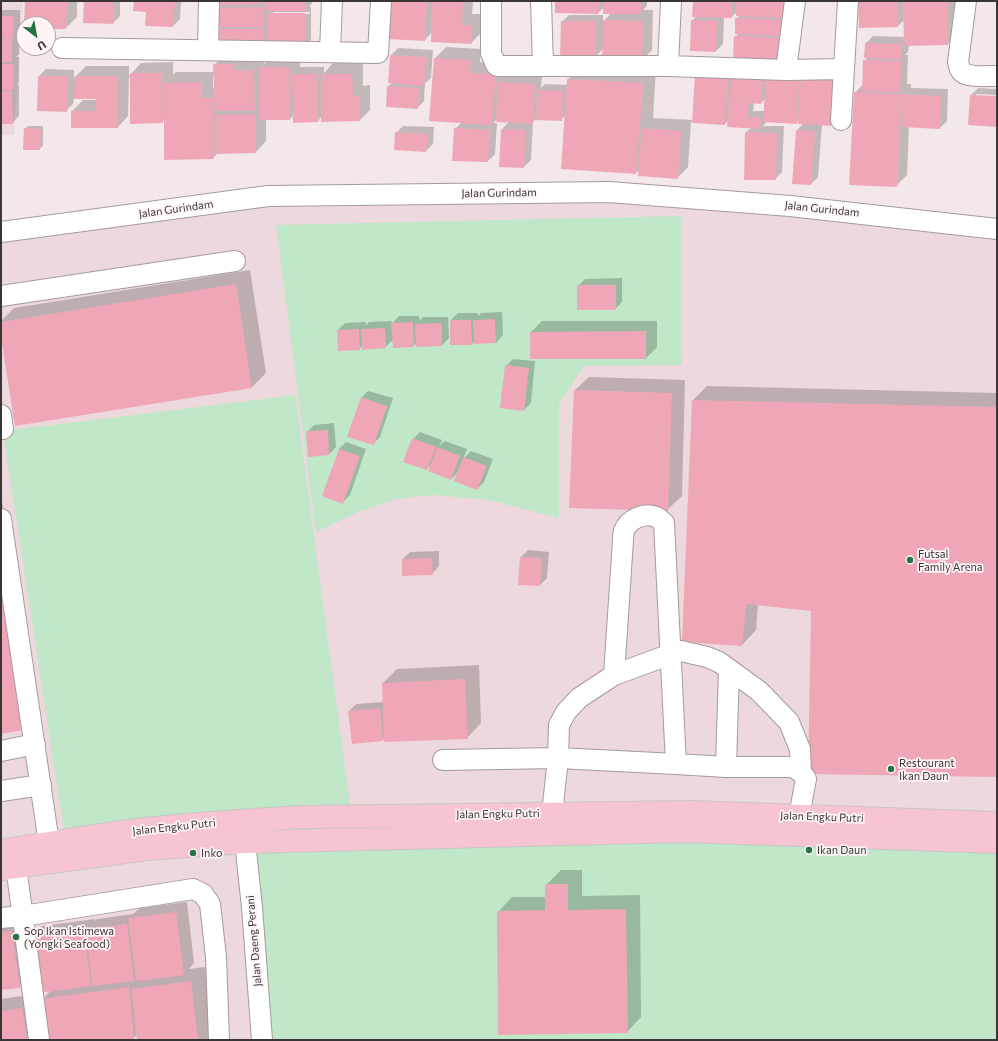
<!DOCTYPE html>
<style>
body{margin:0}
#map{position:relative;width:998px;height:1041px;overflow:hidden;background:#f3e7e9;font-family:Commissioner,sans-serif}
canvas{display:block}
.frame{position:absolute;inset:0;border:2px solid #3a3636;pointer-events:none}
.north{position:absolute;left:16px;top:16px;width:40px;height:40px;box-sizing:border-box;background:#fff5f7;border:1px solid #b0a9aa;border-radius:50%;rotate:149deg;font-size:11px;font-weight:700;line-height:16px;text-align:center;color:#3a3636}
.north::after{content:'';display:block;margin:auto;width:14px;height:18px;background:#287342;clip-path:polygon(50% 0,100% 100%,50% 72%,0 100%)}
</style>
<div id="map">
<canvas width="998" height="1041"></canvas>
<div class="frame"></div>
<div class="north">U</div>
</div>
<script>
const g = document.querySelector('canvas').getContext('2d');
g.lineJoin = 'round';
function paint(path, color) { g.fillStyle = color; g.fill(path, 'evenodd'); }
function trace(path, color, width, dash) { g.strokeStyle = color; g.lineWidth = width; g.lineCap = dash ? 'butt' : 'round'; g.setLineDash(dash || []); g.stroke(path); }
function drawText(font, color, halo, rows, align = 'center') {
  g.font = font + ' Commissioner,sans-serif'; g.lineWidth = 3.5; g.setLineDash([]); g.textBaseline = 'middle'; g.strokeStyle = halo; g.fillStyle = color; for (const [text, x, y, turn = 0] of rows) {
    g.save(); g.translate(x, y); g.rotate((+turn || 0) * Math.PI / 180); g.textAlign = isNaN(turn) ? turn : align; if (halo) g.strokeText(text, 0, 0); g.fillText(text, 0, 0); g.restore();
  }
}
paint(new Path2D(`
 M1,1H23L14,135H1Z
 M609,192L997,229V1040H1V232L268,196Z`), '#edd9dd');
paint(new Path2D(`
 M681,216L682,365L584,366L559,404V518L489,500L433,495L396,499L358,512L316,532L276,225Z
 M295,395L350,805L207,815L64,831L3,431Z
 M687,837L997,850V1040H269L255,850Z`), '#bfe7c8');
paint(new Path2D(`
 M26,1H77V17L66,28H48V24H25Z
 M85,1H120V16L113,23Z
 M135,1H181L180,19L173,26L147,11Z
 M220,1H312V3L309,7H311V40L304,47L262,46L218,30L222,26L217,8L222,4ZM273,12H310V14H273Z
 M390,1H473L472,14H483L482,32L471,43L432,32L425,40Z
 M556,1H647V6L643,10H653L652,50L641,61L603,49L595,57L562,22L569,15H603V22L611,13L604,7L598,13Z
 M694,1H790L788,54L735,37L738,34L736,19L740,15L737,12L731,17H724L723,44L716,51L692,21L696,16Z
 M859,1H958V33L948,44L909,45L908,52L905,55H908L907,84H911V88L948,89L947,121L940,128L909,126L907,175L896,186L855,93L863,84L864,61L867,58L866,43L873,36L904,37V20L898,26Z
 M1,10H20V29L19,31V54L16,57H19V82L17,85L19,84V116L12,123H1Z
 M446,47L481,49L480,62L506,64L505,76L542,77L541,88L545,84L568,85V79L583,65L656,69L653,118L693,120L696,76L847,71L822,124L818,177L811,184L797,130L804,123L799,120L796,123L767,121L763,126H784L782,172L775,179L746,132L751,128L729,120L725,124L691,122L688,167L677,178L640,169L636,173L566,115L561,120L536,119L533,122L531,160L524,167L500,166L502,129L509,122L497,119L493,123H497L495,154L488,161L454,160L455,129L462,122L435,58ZM765,99V111H753L754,103H761Z
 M398,48L433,50L431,78L425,83L424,101L417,108L388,86L392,83L391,55Z
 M225,54L264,60V64L271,57H300V67H324V73L333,63H363V86L370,85V110L360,120L322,116L318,121L294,115L290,119H266V141L256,152H219L213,158L165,119L162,122L131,77H129L128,116L118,127L72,111L83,100H97V98H74L73,104L66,111L39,76L46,69L74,70V78L86,66H129V76L141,63L173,62V75L176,72H214V65ZM213,75H214L215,88H213Z
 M978,88L997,89V95L976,94V96L997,97V126L971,95Z
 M28,126H43V146L39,149L25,129Z
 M403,126L434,127L433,144L426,151L395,149L396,133Z
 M250,270L266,373L252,387L1,331V321L14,308Z
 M622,278V302L615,309L578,286L585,279Z
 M502,312L503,335L496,343L475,341L472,344L451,320L458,313H478V316L481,313Z
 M399,316H419L420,321L423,317H448L449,338L442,345L417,343L413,346L393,340L385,347L363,345L359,349L338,330L345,323L366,322V326L369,322L392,321V324Z
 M542,321H657V347L646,358H531V332Z
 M513,359L535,361L531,403L524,410L506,366Z
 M589,377L685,380L682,496L667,510L574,391Z
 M707,386L997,393V776L812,610L758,604L756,630L742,645L693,400Z
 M368,391L393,398L380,437L373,444L361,398Z
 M334,423L336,447L329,454L307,432L314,425Z
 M420,432L442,440L439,446L445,441L467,449L463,459L471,451L493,459L484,482L477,489L459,471L451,479L432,464L426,469L413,439Z
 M346,442L366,449L350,495L343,502L339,449Z
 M1,495L37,715L1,733Z
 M528,550L549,552L547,578L540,585L521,557Z
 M439,551V566L432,574L403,559L410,552Z
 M479,665L481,723L467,738L385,737L383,740L349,711L356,704L384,702L383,683L397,669Z
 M561,870H582V896L640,895L641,1017L627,1032L498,912L512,897H546V885Z
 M187,902L194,963L189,969L205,967L213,1040H138L137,1035L133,1038L122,1040H48L42,1000L51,990L32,937L42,926L95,919V921L97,919L133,914L140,908Z
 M26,917L35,971L20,987L1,989V921Z
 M36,994L43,1040H1V999Z`), '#0003');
paint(new Path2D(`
 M25,1H67L66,29H48V24H24Z
 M84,1H114L113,24L83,23Z
 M134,1H175L173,27L145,26L146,12L133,11Z
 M219,1H262V4L219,5Z
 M266,1H306V11H266Z
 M389,1H427L425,41L387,39Z
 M432,1H463L462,25H472V44L431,42Z
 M555,1H599V14L555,13Z
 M603,1H641V14H603Z
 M693,1H732V18L692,17Z
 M736,1H783V18L736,16Z
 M858,1H898V27L859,28Z
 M903,1H947L948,45L904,46Z
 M263,7V27H216V8Z
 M267,13H305V48H266Z
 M1,16H13V38H1Z
 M735,18L783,20V36L735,34Z
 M603,20L643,21L642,62L602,61Z
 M691,20L717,21L716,52L690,51Z
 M561,21H596V58H560Z
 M217,29H263L262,47L218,48Z
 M734,36L783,38L782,62L733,61Z
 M12,38V62H1V39Z
 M865,43L902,44V60L864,58Z
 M390,55L427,57L424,86L388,83Z
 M434,58L471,60L470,73L496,74L492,125L429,121Z
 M863,60L902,62L900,92L862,91Z
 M1,64H13V90H1Z
 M213,64H233V71L254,70L255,110L215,111Z
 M259,67H290V120H260Z
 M130,73H162L163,123L130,124Z
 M292,74H318V122L293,123Z
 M322,74H352L353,96H360V121L321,122Z
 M695,75L728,77L725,125L692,123Z
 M38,76H68L67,112L37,111Z
 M75,76H118V128H71V111H96V99H74Z
 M766,76L799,78L797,124L763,122Z
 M731,77L763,79L761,104L748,103L747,117L761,118L760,129L727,127Z
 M567,79L643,83L636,174L561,169Z
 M801,79L837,81L834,126L798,124Z
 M202,82V98H213L214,159L164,160V83Z
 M498,82L535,84L533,124L496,122Z
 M387,86L419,88L418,109L386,107Z
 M537,90L563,91L562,121L536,120Z
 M1,91H12L13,124H1Z
 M854,92L901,94L897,187L849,185Z
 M902,94L941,96L940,129L901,127Z
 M970,95L997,96V127L968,125Z
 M256,114V153L215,154V115Z
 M24,128L41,129L40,150H23Z
 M454,128L490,130L488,162L452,161Z
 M642,128L681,131L678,179L638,176Z
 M501,129L526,130L524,168L499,167Z
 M796,130L815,131L811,185L792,184Z
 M395,132L428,134L426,152L394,150Z
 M745,132L777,133L776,180H744Z
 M236,284L252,388L15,426L1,337V322Z
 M577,285H616V310H577Z
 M495,319L496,343L474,344L473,320Z
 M450,320H471L472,345H450Z
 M413,322L414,347L393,348L391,323Z
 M442,323V346L416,347L415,324Z
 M385,328L386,348L362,350L361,329Z
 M359,329L360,350L338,351L337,330Z
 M646,331V359H530V332Z
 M505,365L529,368L524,411L500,408Z
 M574,390L672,393L668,511L569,508Z
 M361,397L387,406L374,445L347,437Z
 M692,400L997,407V777L808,774L811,611L746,604L742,646L682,642Z
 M328,430L329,455L308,457L306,431Z
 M412,438L436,447L427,470L403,462Z
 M437,447L460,456L451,480L428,471Z
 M339,449L360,456L343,504L322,496Z
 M463,457L487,466L477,490L454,481Z
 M520,557L542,558L540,586L518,585Z
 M432,558L433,575L402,576V559Z
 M1,600H2L23,730L1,734Z
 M465,679L468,739L384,742L382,683Z
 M380,708L383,741L352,744L348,711Z
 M545,884H568V910L626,909L628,1033L498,1035L497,911L545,910Z
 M176,912L184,975L136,981L128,918Z
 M127,924L134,981L92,986L86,929Z
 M84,929L91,986L38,993L31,936Z
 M12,931L20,988L1,990V932Z
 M191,981L198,1040H137L131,989Z
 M129,987L134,1039L46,1040L41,999Z
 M22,1008L27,1040H1V1011Z`), '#efa7b7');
const minor = new Path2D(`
 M491,1V53L496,65L498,66H668L786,70L844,69
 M541,1L543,66
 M966,1L958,62C959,65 959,68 961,71C966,78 988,76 997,76
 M62,48L378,53L381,1
 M208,50L209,1
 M330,52L332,1
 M668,66L671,1
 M786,70L795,1
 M841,120L848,1
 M1,232L268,196L609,192L790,206L997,229
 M1,296L235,261
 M1,415L3,429
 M1,519L49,843
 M1,751L35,744
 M443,760L558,758L676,764L664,523C661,521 659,518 656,517C645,512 628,519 624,531C623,534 623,537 623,540L614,675
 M676,764L726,767L729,669
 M726,767H793C798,770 803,774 806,779L799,816
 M1,791L41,785
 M552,814L558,758L559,725L566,712L579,698L614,675L671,654L681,651L707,657L719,662L759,691L789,722L800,749L801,773
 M245,842L252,907L262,1040
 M16,866L39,1040
 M1,918L23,916L193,889L203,894L210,904L216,957L219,1040`);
const major = new Path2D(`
 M1,851C49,843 97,835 146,829C198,823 251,820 304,817L692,812L997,823
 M1,869L147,849L245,842L684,831L997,842`);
trace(minor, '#a59a9c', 22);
trace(major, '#c8c7c7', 24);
trace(minor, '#fff', 20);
trace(major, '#f6c5d1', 22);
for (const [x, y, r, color] of [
 [910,560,4,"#287342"],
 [891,769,4,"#287342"],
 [809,850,4,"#287342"],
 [193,853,4,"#287342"],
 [16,937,4,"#287342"]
]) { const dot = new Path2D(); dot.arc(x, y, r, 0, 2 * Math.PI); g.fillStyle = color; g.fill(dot); trace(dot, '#fff5f7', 1.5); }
drawText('11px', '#3a3636', '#fff5f7', [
 ["Jalan Gurindam",499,193,-1],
 ["Jalan Gurindam",176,209,-8],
 ["Jalan Gurindam",822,209,6],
 ["Jalan Engku Putri",498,814,-1],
 ["Jalan Engku Putri",822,817,2],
 ["Jalan Engku Putri",174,827,-6],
 ["Jalan Daeng Perani",254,941,-95]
]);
drawText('11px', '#3a3636', '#fff5f7', [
 ["Futsal",918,554],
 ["Family Arena",918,567],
 ["Restourant",899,763],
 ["Ikan Daun",899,776],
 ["Ikan Daun",817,850],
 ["Inko",201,853],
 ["Sop Ikan Istimewa",24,931],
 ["(Yongki Seafood)",24,944]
], 'left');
</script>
